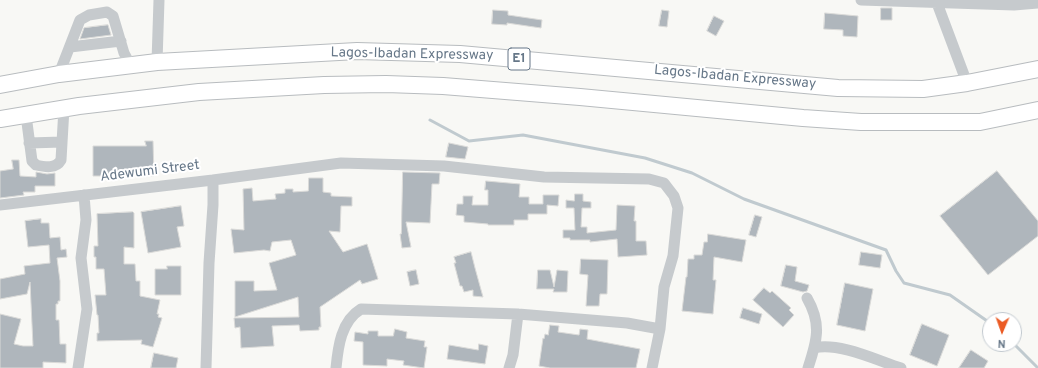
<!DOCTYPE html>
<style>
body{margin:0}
#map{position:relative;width:1038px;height:368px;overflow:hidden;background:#f8f8f5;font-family:Overpass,sans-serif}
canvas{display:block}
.north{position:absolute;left:982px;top:312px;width:40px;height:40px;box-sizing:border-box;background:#fff;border:1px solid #c2c9cf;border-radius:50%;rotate:182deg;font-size:11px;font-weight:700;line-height:16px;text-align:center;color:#678}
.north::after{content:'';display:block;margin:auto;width:14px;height:18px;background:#eb5a23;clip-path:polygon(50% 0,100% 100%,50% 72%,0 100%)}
</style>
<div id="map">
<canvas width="1038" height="368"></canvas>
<div class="north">N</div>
</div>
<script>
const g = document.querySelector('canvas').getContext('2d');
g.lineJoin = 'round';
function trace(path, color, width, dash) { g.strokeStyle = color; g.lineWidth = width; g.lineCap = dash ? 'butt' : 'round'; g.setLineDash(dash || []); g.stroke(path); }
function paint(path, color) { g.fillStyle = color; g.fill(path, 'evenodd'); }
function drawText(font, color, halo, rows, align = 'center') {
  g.font = font + ' Overpass,sans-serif'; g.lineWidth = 4; g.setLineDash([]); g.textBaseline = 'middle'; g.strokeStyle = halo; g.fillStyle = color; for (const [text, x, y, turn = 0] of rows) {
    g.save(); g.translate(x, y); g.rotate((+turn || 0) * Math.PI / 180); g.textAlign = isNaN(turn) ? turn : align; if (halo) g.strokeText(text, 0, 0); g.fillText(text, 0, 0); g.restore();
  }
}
trace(new Path2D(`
 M430,120L469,141L523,135L645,158L692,173L744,199L886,250L896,271L904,283L950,295L990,323
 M1014,344L1038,368`), '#c0cacf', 3);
const building = new Path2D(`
 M881,8H892V20H881Z
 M493,10L508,11V15L542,20L541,28L507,23V25L492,24Z
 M662,10L669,11L667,27L659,26Z
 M825,13L858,16L857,37L843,36V30L824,29Z
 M714,16L724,21L716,36L707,31Z
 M108,25L111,35L80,39L84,28Z
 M145,141H153L154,176H93V146H146Z
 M449,143L468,147L465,159L446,157Z
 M12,160H19L20,176L36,177V172L47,174L55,173V186H35V192H23L24,195L0,198V171L13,169Z
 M997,171L1038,221V236L988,275L940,216Z
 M403,172L440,173L439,184H432L430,223L406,222L411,247L402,248L400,234H401Z
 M309,178H323V192L331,193V196L352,197V206H341L340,232L329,231L343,252L367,244L378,279L362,284L360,280L320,307L321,327H319V330L300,331L299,325L272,326L274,346L241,348L240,327L235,328L234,318L299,317L298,297L235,317V281H254V291L277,290L269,263L296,255L291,240L272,242L270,251L264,250L234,253L231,229L244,230L243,189L252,188L253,201L276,199L275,194L285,193V189H293V192L308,191Z
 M486,181L520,184L519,197H529V204H543V195H559L558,206L547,205V214H528V220H514V225H488V224L464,222V216L456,215L457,204H463V196H473L472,205H488V190H485Z
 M575,194H583V201L591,202V208H582L581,227H587V233L616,230L617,205L635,206L634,221H636V241H646L647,255L618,257L617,239L590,242V240H570V238H563V230H575L574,208H566V200L574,201Z
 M181,206L184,226L177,227L181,247L148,253L141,212Z
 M133,212L134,213V248L124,247V264H135L136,281H140V296L160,300L157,314H159L158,317L162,318L153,347L141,344L142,340L97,341V333H99L98,315H97L95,295H106L104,269H96V257H94V246H98L97,214Z
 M755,215L762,217L756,237L749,235Z
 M41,219V223H49L50,238L60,237L61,250L66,249L67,257L57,258L60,281V301H58V304H56V320H59L60,344H66V363L43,362V368H0V314L21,319L14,344L23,346H33L30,282L27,294L0,299V279L25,274L24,266L50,263L49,245L28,247L25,221Z
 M708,234L746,240L742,262L714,257L713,280H716L713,314L682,311L686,277H687L688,259H694V255H702L704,242H707Z
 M471,252L475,268L483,297L473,296V290L464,292L462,286H460L454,263H456L454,257Z
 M861,252L882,255L880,268L859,265Z
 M581,259L608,260L607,294H600L599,306H586L588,275L580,274Z
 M786,265L797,267L795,281L809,285L807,291L803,292L781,286Z
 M167,266H181V295H155V269H167Z
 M416,270L419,284L410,286L407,272Z
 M538,270H550L554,287L557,270L568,271L567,292H553L554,289H537Z
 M845,283L873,289L865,331L837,325Z
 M764,288L770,293L772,291L791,308L789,310L794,315L783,327L753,300Z
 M743,308L762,314L759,324L740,318Z
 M922,324L949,335L937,366L910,355Z
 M550,325L559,326L558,332L579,335L580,329L588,330L587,339L640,349L636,368H550L539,366L543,338L544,339L545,334L548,335Z
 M395,329L407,332L406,338L425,341L424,347H427L424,368L403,365L404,361L387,359V366L363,365V342L354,341L355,332L368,334V331H378V336H393Z
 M479,344L488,346L485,364L447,359L449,345L478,350Z
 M971,350L988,361L984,368H959Z
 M154,353L178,358L176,368H151Z`);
paint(building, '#afb6bc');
trace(building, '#dadad8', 1);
const highway = new Path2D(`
 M0,85L59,74L157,62L357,51L460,54L838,88L923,89L967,83L1038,69
 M0,119L79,106L199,92L324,85L386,84L443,86L580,97L803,118L861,122H980L1038,110`);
trace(highway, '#b8bcbf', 18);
trace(new Path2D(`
 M861,0L1014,5L1038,3
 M937,3L967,83
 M70,47L121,41
 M157,62L159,0
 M59,74L80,20L89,15L107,12L113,16L124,53L131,66
 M26,115L32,161L36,165C45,167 56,169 61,160L64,108
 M29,143L62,142
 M213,180L341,163L444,166L544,177L649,179L664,183L674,196L678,208L673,256L664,287L660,329L652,368
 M0,205L213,180V205L209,263L206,368
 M807,298C822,324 817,341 808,368
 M814,348C839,342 876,360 901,368
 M78,368L87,309L81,258L86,220L84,195
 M336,368C338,347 341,321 361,309L518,314L627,323L660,329
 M509,368L513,355L518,314`), '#c6cacd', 11);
trace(highway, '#fff', 16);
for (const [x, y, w] of [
 [519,59,22]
]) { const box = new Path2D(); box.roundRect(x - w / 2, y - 11, w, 22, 3); g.fillStyle = '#fff'; g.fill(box); trace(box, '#678', 1); }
drawText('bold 13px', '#678', null, [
 ["E1",519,59]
]);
drawText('14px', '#678', '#fff', [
 ["Lagos-Ibadan Expressway",412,55,1],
 ["Lagos-Ibadan Expressway",735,78,5],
 ["Adewumi Street",150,172,-7]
]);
</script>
